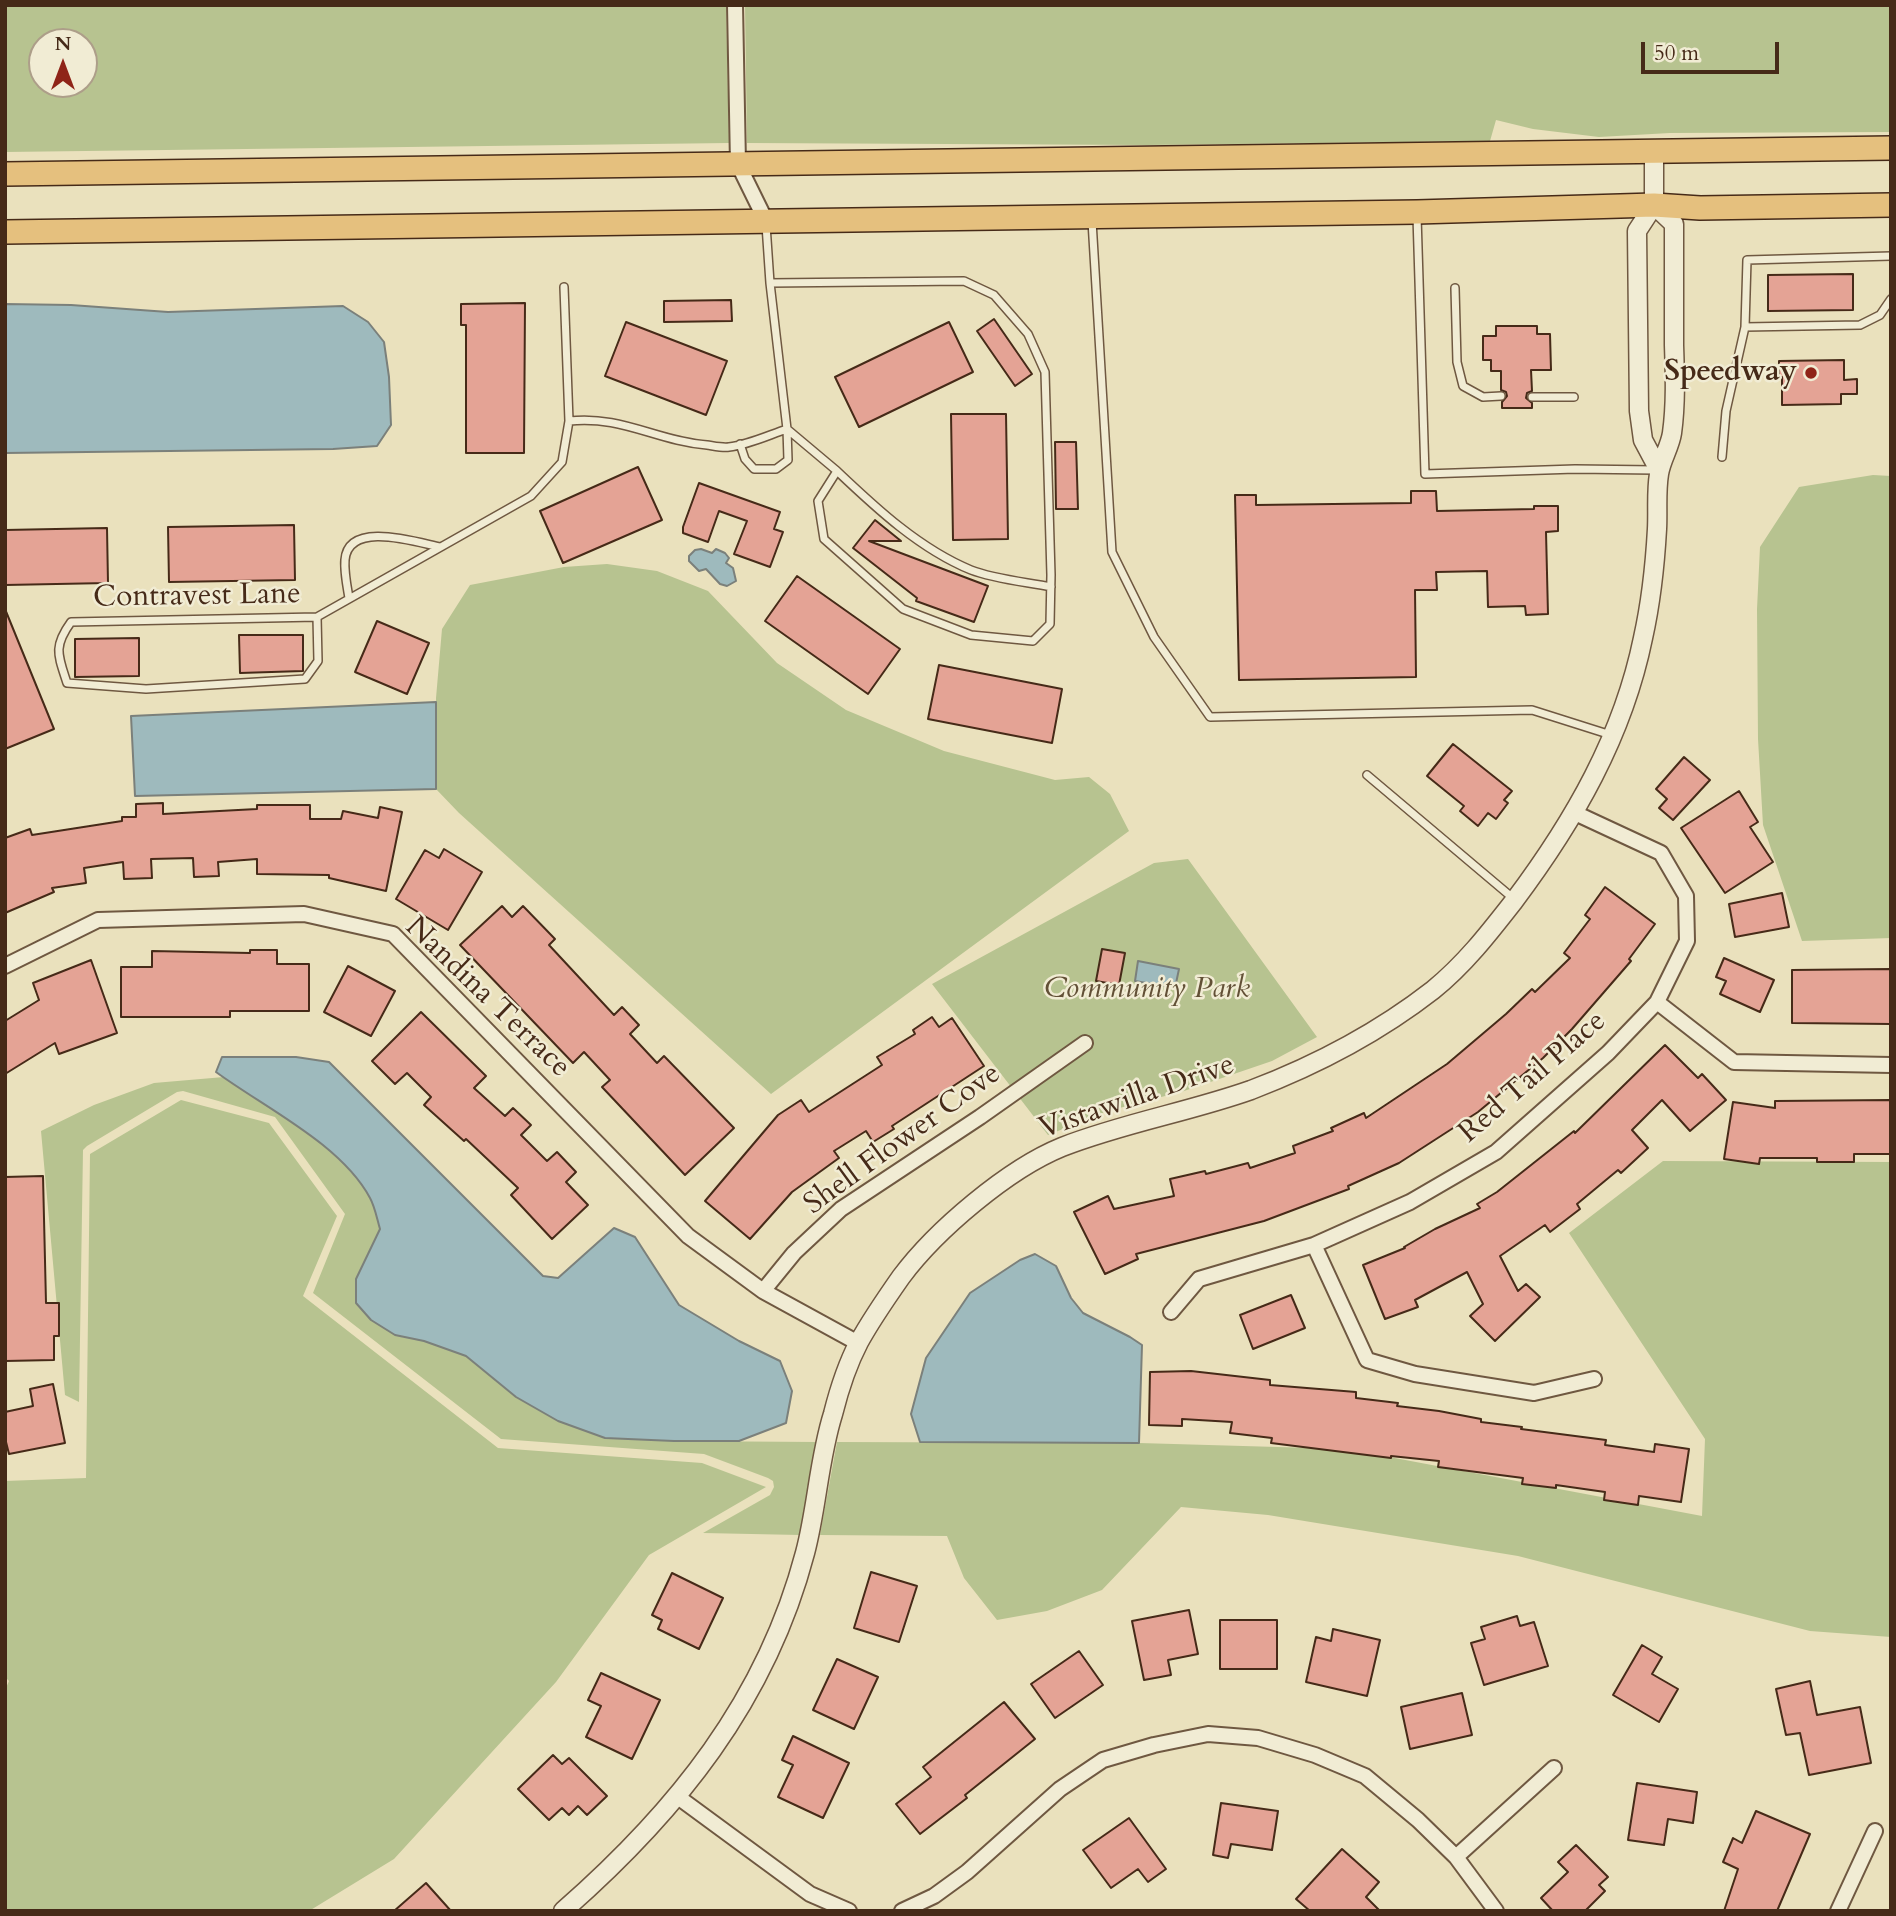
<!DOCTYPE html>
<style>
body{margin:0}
#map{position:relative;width:1896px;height:1916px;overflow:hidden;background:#eae1bd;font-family:Cardo,serif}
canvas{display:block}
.frame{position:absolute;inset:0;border:7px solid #462a18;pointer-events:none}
.north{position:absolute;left:28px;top:28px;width:70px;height:70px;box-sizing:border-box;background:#f1ecd4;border:2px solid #ad9e89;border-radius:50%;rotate:0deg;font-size:19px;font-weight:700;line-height:28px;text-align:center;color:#462a18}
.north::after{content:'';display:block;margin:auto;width:24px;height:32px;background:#8f2418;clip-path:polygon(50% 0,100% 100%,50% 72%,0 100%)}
.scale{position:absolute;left:1641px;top:42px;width:138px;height:32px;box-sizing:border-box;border:4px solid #462a18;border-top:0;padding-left:9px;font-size:21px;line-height:24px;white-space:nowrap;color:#462a18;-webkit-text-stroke:5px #f1ecd4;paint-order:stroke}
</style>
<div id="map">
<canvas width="1896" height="1916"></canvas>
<div class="frame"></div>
<div class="north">N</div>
<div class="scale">50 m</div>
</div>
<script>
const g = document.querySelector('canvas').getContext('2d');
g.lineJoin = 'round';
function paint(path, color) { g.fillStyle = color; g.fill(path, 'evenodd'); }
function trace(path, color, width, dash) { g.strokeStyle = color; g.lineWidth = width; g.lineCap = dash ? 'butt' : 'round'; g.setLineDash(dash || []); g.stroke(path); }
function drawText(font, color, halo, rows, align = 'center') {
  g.font = font + ' Cardo,serif'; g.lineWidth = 5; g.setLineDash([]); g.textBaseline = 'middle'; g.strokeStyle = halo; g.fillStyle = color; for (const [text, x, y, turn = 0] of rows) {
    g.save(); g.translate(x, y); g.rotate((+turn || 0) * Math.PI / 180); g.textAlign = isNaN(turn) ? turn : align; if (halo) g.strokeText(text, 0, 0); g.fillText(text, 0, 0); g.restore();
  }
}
paint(new Path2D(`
 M5,5H726L729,143L5,152ZM42,42H84V84H42Z
 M745,5H1891V132L1670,133L1599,137L1533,129L1496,120L1490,141L1147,145L747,143Z
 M1873,475L1891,476V938L1802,941L1763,825L1758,739L1757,609L1760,547L1799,487Z
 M607,564L657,571L708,591L777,663L846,710L944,751L1055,780L1089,777L1110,794L1129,831L771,1094L459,813L436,789V698L442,629L470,585L564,567Z
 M1188,859L1317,1037L1272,1061L1184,1091L1108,1111L1048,1135L932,984L1154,863Z
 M224,1077C271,1111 341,1145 370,1197C375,1207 377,1219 380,1229L356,1279V1303L395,1335L424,1341L466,1356L516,1397L674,1441L817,1442L800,1535L703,1533L770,1495L774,1487L773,1481L768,1478L704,1454L501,1439L313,1293L345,1214L275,1117L183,1091L177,1092L87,1146L83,1150L79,1402L65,1395L41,1131L94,1105L154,1083Z
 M181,1100L269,1123L337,1216L303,1296L498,1448L702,1463L766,1487L649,1555L556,1682L394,1859L309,1911H5V1690L9,1681L5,1677V1481L86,1478L90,1154Z
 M1663,1161L1891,1162V1637L1810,1631L1518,1556L1268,1515L1181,1507L1102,1590L1047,1611L997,1620L964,1578L947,1536L820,1535L837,1442L1139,1443L1347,1449L1702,1516L1705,1439L1569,1233Z`), '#b7c390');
const water = new Path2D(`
 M5,304L71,305L168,312L343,306L368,322L384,342L389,377L391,425L377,446L333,449L5,453Z
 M701,549L712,553L716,549L725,553L729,558L726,563L733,568L736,581L727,586L720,584L706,569L699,571L689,561V556L695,550Z
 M436,702V789L135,796L131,716Z
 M1138,961L1179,969L1175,988L1135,981Z
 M222,1057H296L329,1062L543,1276L558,1278L614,1228L635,1237L679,1305L739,1341L780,1361L792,1391L786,1423L739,1441H674L605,1438L558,1421L516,1397L466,1356L424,1341L395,1335L371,1320L356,1303V1279L380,1229C377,1219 375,1207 370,1198C341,1144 265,1108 216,1072Z
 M1035,1254L1056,1266L1071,1298L1083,1313L1130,1337L1142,1345L1139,1443L920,1442L911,1414L926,1358L970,1293L1020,1260Z`);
paint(water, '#9ebabd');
trace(water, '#7b807b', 2);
const building = new Path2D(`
 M1853,274V310L1768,311V275Z
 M731,300L732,321L664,322V301Z
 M525,303L524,453H466V325H461V304Z
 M994,319L1032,374L1015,386L977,331Z
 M626,322L727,361L706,415L605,376Z
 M949,322L973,372L859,427L835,377Z
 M1496,326H1537V334H1550L1551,370H1531L1532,391L1527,393L1526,398L1532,403V408H1502V402L1507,396L1506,392L1501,390V371H1491V360H1483V336H1496Z
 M1844,360V380L1857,379V394H1841V404L1782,405V377H1779V361Z
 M951,414H1006L1008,539L953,540Z
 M1055,442H1076L1078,509H1056Z
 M638,467L662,520L563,563L540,511Z
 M699,483L780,512L774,529L783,532L770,567L734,554L747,521L719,511L708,542L683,533V527Z
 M1411,491H1436L1437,511L1534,509V506H1558V531L1546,532L1548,614L1526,615L1525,606L1488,607L1487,571L1436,572L1437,590H1415L1416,677L1239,680L1235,495H1256V505L1411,503Z
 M875,520L901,541H869L988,586L974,622L916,601L917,598L853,548Z
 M294,525L295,580L169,582L168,527Z
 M107,528L108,583L5,585V530Z
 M797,576L900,649L868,694L765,621Z
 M5,609L54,729L5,749Z
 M377,621L429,643L407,694L355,672Z
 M239,635H303V671L240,673Z
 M139,638V676L75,677V639Z
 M939,665L1062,689L1052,743L928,719Z
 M1453,744L1512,791L1504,800L1508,803L1496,819L1488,813L1478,826L1460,811L1464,806L1427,776Z
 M1684,757L1710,780L1673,820L1659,808L1667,799L1656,789Z
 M1739,791L1758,822L1750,827L1773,862L1725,893L1681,828Z
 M163,803V814L257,809V805H310V819H341L343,811L378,818L380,807L402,812L386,891L329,878V875L257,874V859L218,862L219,876L194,877L193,858L151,859L152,878L124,879L123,862L84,868L86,883L52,888L54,892L5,913V838L30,829L32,835L122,821V817H136V804Z
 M444,849L482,872L448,930L396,899L425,850L439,858Z
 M1605,887L1655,924L1629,959L1631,961L1572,1029L1543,1058L1478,1112L1399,1163L1348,1186L1349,1189L1264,1221L1136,1254L1138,1259L1105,1274L1074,1212L1108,1196L1114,1209L1174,1196L1170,1179L1205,1171L1206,1174L1248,1163L1250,1168L1295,1153L1293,1146L1333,1131L1331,1128L1364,1113L1366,1118L1447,1064L1506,1014L1532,989L1535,992L1570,958L1564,953L1590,919L1585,915Z
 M1782,893L1789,927L1735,937L1729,904Z
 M502,906L512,917L523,906L555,939L549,945L614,1015L622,1007L639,1025L630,1034L657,1063L664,1056L734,1128L685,1175L602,1087L610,1080L584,1052L573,1063L460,945Z
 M1102,949L1125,953L1119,985L1096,981Z
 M250,950H277V964H309V1011H230V1017H121V967H152V951L250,953Z
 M1724,958L1774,980L1760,1012L1720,994L1726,981L1716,977Z
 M91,960L117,1033L59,1054L55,1043L5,1074V1021L39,1000L33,983Z
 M348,966L395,991L371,1036L324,1012Z
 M1891,969V1024L1792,1023V970Z
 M421,1012L486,1076L474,1088L505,1116L513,1108L531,1125L521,1135L547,1161L557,1152L576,1172L566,1182L588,1205L552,1239L511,1195L518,1188L466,1139L464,1141L424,1105L431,1097L407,1073L395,1084L372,1061Z
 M932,1017L939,1027L952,1018L984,1066L892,1126L894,1129L873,1142L866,1131L834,1151L839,1158L792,1192L750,1239L705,1201L778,1115L801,1100L809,1112L882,1065L877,1057L915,1034L913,1030Z
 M1665,1045L1698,1078L1702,1074L1726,1100L1690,1131L1662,1100L1632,1130L1648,1148L1621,1173L1618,1170L1577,1204L1580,1209L1550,1232L1545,1225L1500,1256L1518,1291L1526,1284L1540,1297L1495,1341L1470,1316L1483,1304L1467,1272L1415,1300L1418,1307L1385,1319L1363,1265L1405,1248L1404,1247L1435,1229L1480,1208L1477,1204L1497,1192L1574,1131L1575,1133Z
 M1891,1100V1154H1854V1162H1817V1158H1760L1759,1164L1724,1159L1733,1102L1775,1108V1101Z
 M43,1176L46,1303H59V1336H54V1360L5,1361V1177Z
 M1291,1295L1305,1328L1253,1349L1240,1315Z
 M1191,1371L1270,1380V1385L1356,1392V1398L1398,1403L1397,1406L1439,1411L1481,1419V1422L1522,1427L1521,1429L1606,1440L1605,1445L1654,1452L1655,1444L1689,1449L1681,1502L1639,1496L1638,1505L1604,1500L1605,1492L1556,1485V1488L1522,1484L1523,1478L1438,1467L1439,1461L1391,1456V1458L1271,1443L1272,1438L1230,1433L1232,1422L1182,1419V1426L1149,1425L1150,1372Z
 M53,1384L65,1443L9,1454L5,1438V1412L33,1406L30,1389Z
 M871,1572L917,1586L899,1642L854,1628Z
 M672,1573L723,1598L699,1649L658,1629L662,1620L652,1615Z
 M1189,1610L1198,1654L1168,1660L1171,1675L1144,1680L1132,1621Z
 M1517,1616L1520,1626L1534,1622L1548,1666L1484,1685L1471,1643L1485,1639L1481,1627Z
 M1220,1620H1277V1669H1220Z
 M1333,1629L1380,1640L1367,1696L1306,1682L1316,1637L1331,1641Z
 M1642,1645L1662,1657L1652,1674L1678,1689L1659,1722L1613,1695Z
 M1079,1651L1103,1685L1055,1718L1031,1684Z
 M837,1659L878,1677L854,1729L813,1710Z
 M601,1673L660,1700L632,1759L586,1737L601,1706L588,1700Z
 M1810,1681L1817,1715L1860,1707L1871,1763L1809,1775L1800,1733L1786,1735L1776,1689Z
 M1462,1693L1472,1735L1410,1749L1401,1707Z
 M1004,1702L1035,1739L965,1795L967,1798L920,1834L896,1804L931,1777L923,1767Z
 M793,1736L849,1763L823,1818L778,1797L793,1765L782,1760Z
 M553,1755L562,1764L569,1758L607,1796L587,1815L578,1806L569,1815L562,1808L549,1820L518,1789Z
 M1637,1783L1697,1792L1693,1823L1668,1819L1664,1845L1628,1840Z
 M1221,1803L1278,1811L1272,1850L1231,1844L1228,1858L1213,1855Z
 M1756,1811L1810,1834L1777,1911H1724L1738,1869L1723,1862L1733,1838L1742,1843Z
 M1129,1818L1166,1869L1148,1882L1138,1869L1111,1888L1083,1850Z
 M1576,1845L1608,1877L1599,1885L1605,1891L1585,1911H1553L1541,1898L1568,1872L1558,1862Z
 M1342,1849L1379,1882L1366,1897L1380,1911H1310L1296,1899Z
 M426,1883L451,1911H394Z`);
paint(building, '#e4a395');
trace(building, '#462a18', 2);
const service = new Path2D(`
 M1417,216L1425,474L1575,469L1655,470
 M1092,221L1112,552L1154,637L1210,717L1532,710L1611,735
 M766,225L770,283L787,429L837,471L818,501L824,539L903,609L971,635L1033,641L1050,624L1051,575L1045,372L1028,334L994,295L964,281L770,283
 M1455,288L1457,362L1463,386L1483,397L1501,396
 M1745,327L1860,325L1880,315L1891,299
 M1532,397H1574
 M569,421C621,415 657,441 707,445C714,446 723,448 729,447C748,445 769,435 787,429L788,460L776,469H754L745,459L740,444
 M1722,457L1726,411L1745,327L1747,260L1891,256
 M837,471C877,509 920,549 971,570C994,579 1026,582 1051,587
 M349,598C347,586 344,572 345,560C348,520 416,542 440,547
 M317,617L318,661L305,679L146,689L67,683C58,655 53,647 71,622L317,617L531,496L562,462L569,421L564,287
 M1367,775L1514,899`);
const minor = new Path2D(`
 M735,5L738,164L766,221
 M5,966L98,920L304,914L393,934L688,1236L763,1291L858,1343
 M1657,1002L1734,1062L1891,1065
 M1314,1245L1367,1360L1415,1374L1534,1393L1594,1379
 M763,1291L794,1253L841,1209L980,1117L1085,1043
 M1171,1312L1199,1279L1314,1245L1410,1202L1496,1152L1608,1053L1657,1002L1687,941L1686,896L1661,853L1575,813
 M678,1797L810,1894L849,1911
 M1456,1857L1554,1768
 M902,1911L934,1896L967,1872L1060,1789L1103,1760L1154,1745L1208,1734L1258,1738L1315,1755L1365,1776L1418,1820L1456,1857L1496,1911
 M1838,1911L1875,1831`);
const tertiary = new Path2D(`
 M1654,151V205L1637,231L1639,411L1643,440L1659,470
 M563,1911C676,1812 766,1701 805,1553C817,1508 819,1458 833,1414C839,1390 848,1363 859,1342C871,1320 887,1297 901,1277C936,1230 1008,1169 1062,1147C1123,1123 1189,1112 1251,1090C1314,1066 1379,1032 1433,990C1465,964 1489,933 1514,901C1574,821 1623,736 1643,638C1651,602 1655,565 1657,529C1658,511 1656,492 1659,474C1661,460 1670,447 1672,433C1676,404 1675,374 1674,345C1674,305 1674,265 1674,224L1654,205`);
const primary = new Path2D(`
 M5,174L1891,148
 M5,232L1417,212L1654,205L1700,208L1891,205`);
trace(service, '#6f5841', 10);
trace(minor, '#6f5841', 18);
trace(tertiary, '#6f5841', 21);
trace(primary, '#462a18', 26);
trace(service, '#f1ecd4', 7);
trace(minor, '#f1ecd4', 14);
trace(tertiary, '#f1ecd4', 18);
trace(primary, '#e5c07e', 23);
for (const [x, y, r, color] of [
 [1811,373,7,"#8f2418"]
]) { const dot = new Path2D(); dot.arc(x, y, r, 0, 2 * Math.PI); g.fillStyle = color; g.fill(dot); trace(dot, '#f1ecd4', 2.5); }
drawText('bold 30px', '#462a18', '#f1ecd4', [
 ["Speedway",1797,373]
], 'right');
drawText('30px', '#462a18', '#f1ecd4', [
 ["Contravest Lane",197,597,-1],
 ["Nandina Terrace",487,998,44],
 ["Red Tail Place",1533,1078,-41],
 ["Vistawilla Drive",1137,1098,-19],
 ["Shell Flower Cove",903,1140,-36]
]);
drawText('italic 30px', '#625036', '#f1ecd4', [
 ["Community Park",1147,990]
]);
</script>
